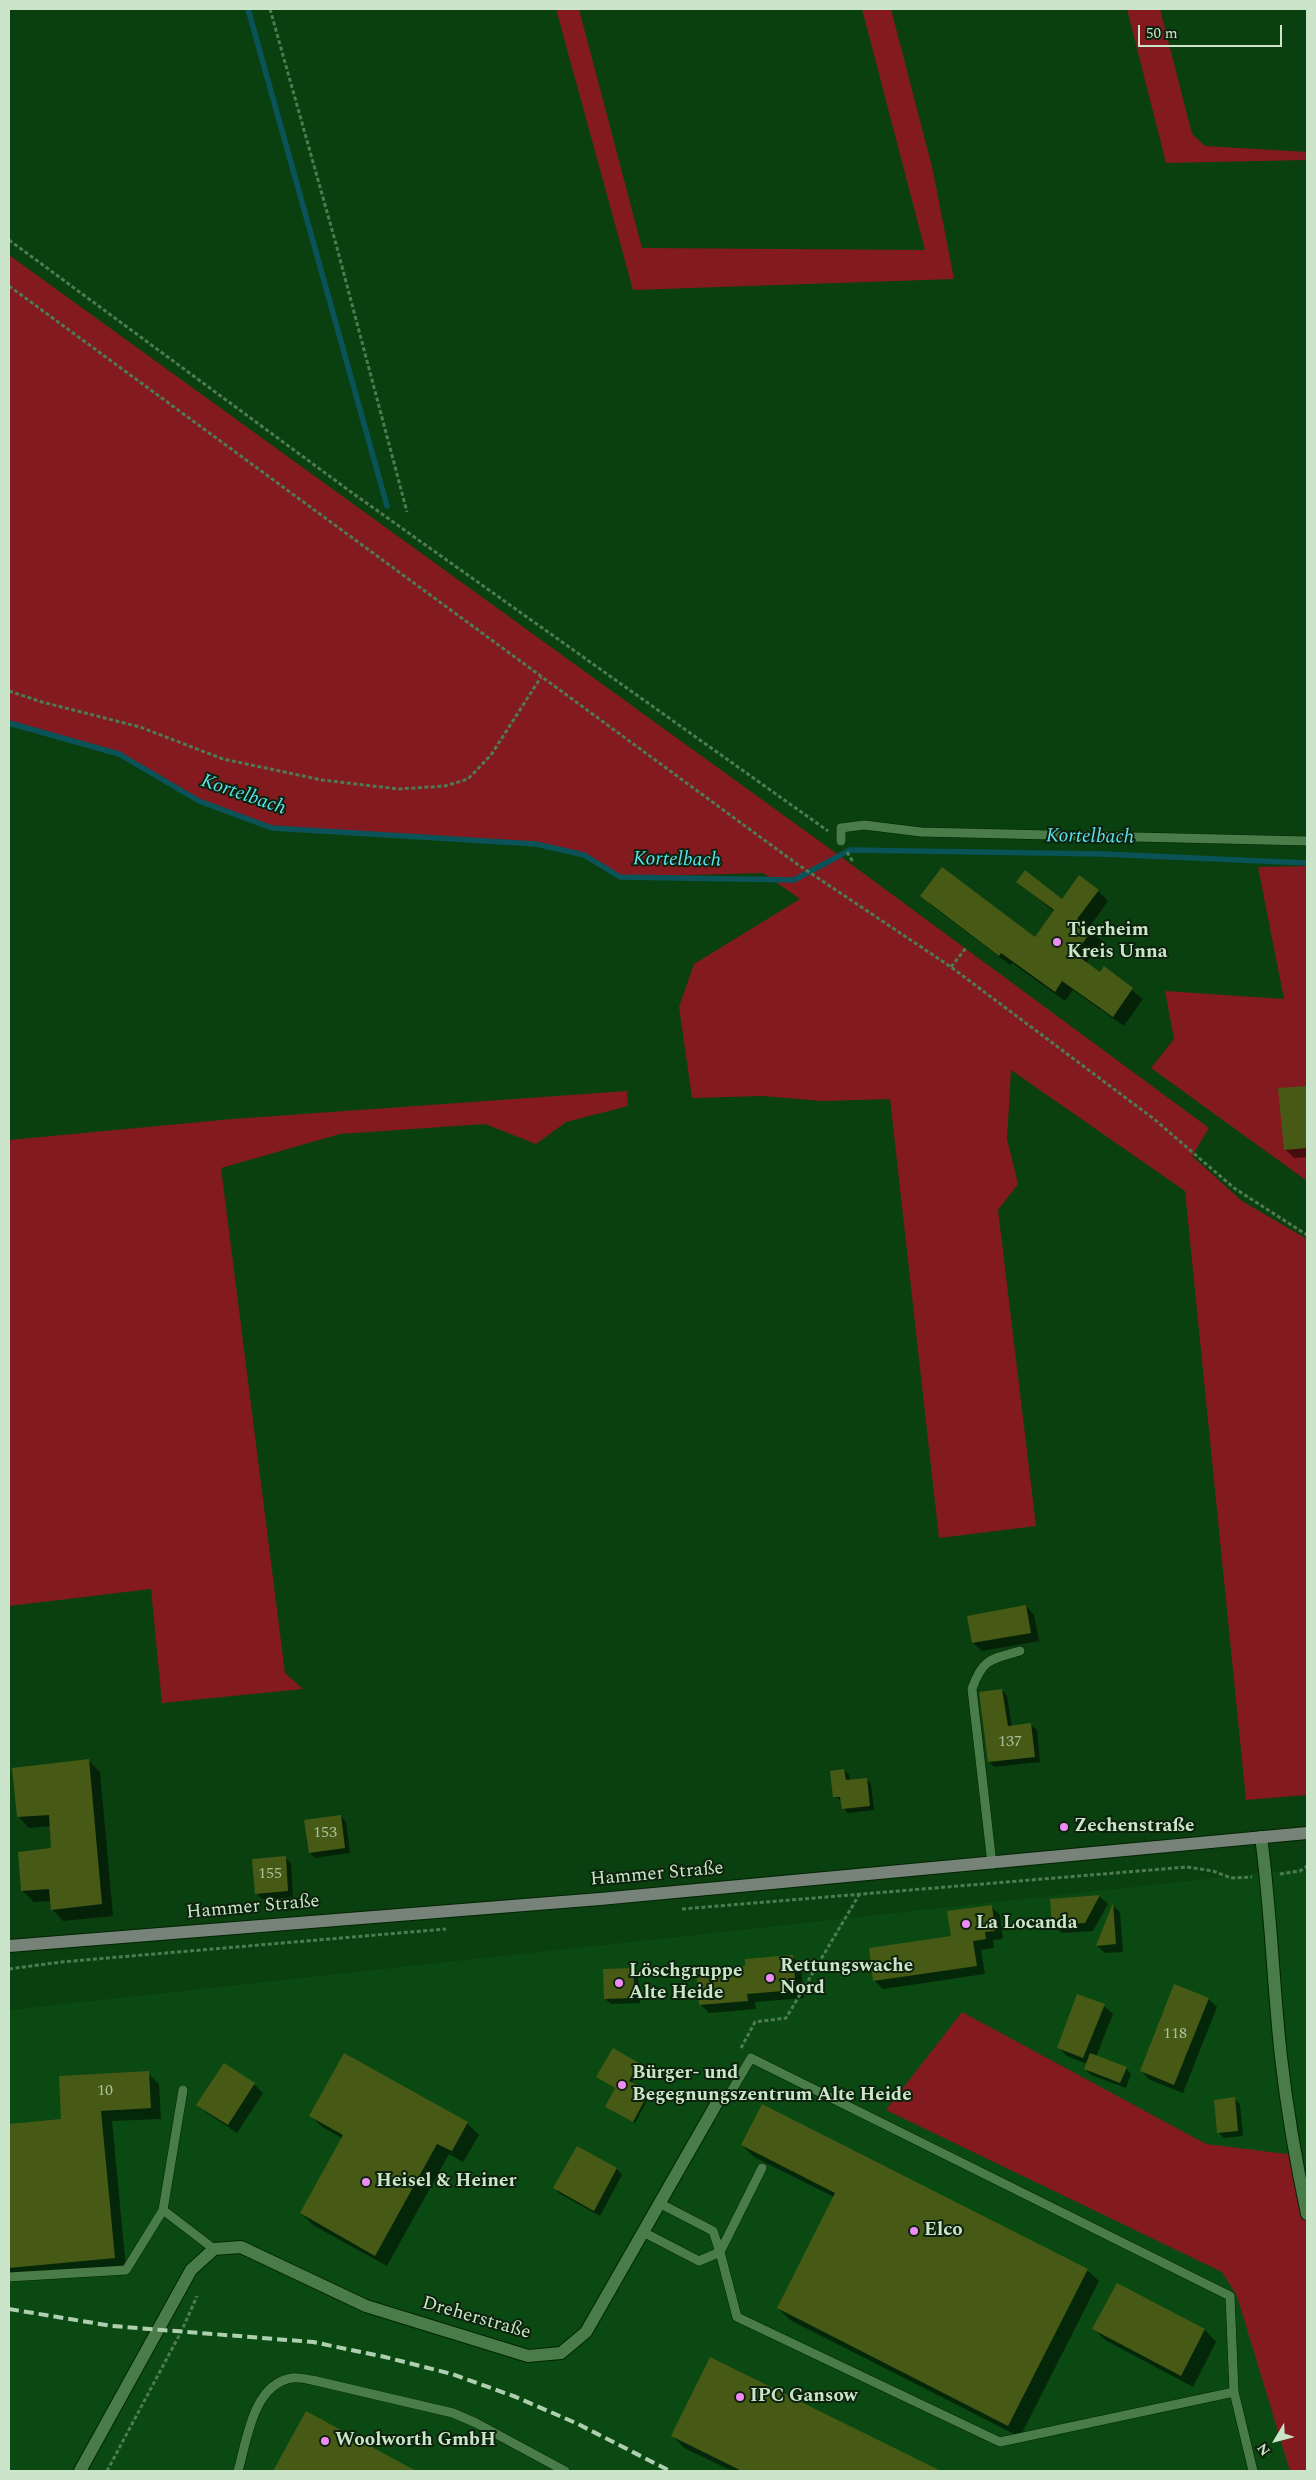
<!DOCTYPE html>
<meta charset="utf-8">
<style>
body{margin:0}
#map{position:relative;width:1316px;height:2480px;overflow:hidden;background:#0a400f;font-family:Spectral,serif}
canvas{display:block}
.frame{position:absolute;inset:0;border:10px solid #cae5c9;pointer-events:none}
.north{position:absolute;left:1251px;top:2415px;width:50px;height:50px;-webkit-text-stroke:4px #0d220d;paint-order:stroke;rotate:233deg;font-size:14px;font-weight:700;line-height:20px;text-align:center;color:#cae5c9}
.north::after{content:'';display:block;margin:auto;width:18px;height:22px;background:#cae5c9;clip-path:polygon(50% 0,100% 100%,50% 72%,0 100%)}
.scale{position:absolute;left:1138px;top:25px;width:144px;height:22px;box-sizing:border-box;border:2px solid #cae5c9;border-top:0;padding-left:6px;font-size:15px;line-height:18px;white-space:nowrap;color:#cae5c9;-webkit-text-stroke:4px #0d220d;paint-order:stroke}
</style>
<div id="map">
<canvas width="1316" height="2480"></canvas>
<div class="frame"></div>
<div class="north">N</div>
<div class="scale">50 m</div>
</div>
<script>
const g = document.querySelector('canvas').getContext('2d');
g.lineJoin = 'round';
function paint(path, color) { g.fillStyle = color; g.fill(path, 'evenodd'); }
function trace(path, color, width, dash) { g.strokeStyle = color; g.lineWidth = width; g.lineCap = dash ? 'butt' : 'round'; g.setLineDash(dash || []); g.stroke(path); }
function drawText(font, color, halo, rows, align = 'center') {
  g.font = font + ' Spectral,serif'; g.lineWidth = 4; g.setLineDash([]); g.textBaseline = 'middle'; g.strokeStyle = halo; g.fillStyle = color; for (const [text, x, y, turn = 0] of rows) {
    g.save(); g.translate(x, y); g.rotate((+turn || 0) * Math.PI / 180); g.textAlign = isNaN(turn) ? turn : align; if (halo) g.strokeText(text, 0, 0); g.fillText(text, 0, 0); g.restore();
  }
}
paint(new Path2D(`
 M1307,1868V2471H9V2010Z`), '#0b4912');
paint(new Path2D(`
 M556,9H579L642,248L925,250L862,9H891L933,171L954,279L633,290Z
 M1127,9H1160L1192,134L1205,146L1307,152V160L1166,163Z
 M9,255L840,856L1209,1128L1192,1156L1242,1201L1307,1239V1795L1246,1800L1185,1191L1011,1070L1007,1139L1018,1184L998,1210L1036,1526L939,1538L890,1099L823,1101L762,1096L692,1098L679,1007L694,964L800,899L763,873L620,877L584,855L536,844L272,828L199,801L119,754L9,723Z
 M1307,866V1181L1151,1068L1174,1039L1165,991L1284,999L1258,867Z
 M627,1091L628,1106L566,1122L536,1144L485,1124L340,1134L221,1168L285,1673L303,1689L162,1703L151,1589L9,1606V1140L232,1119Z
 M962,2012L1206,2144L1295,2155L1307,2215V2471H1290L1237,2296L1222,2272L886,2110Z`), '#831a1f');
paint(new Path2D(`
 M1018,882L1062,900L1098,891L1108,901L1088,929L1102,941L1086,963L1100,973L1104,968L1143,999L1124,1026L1073,990L1065,1001L1012,963L1010,965L932,906L922,896L1035,938L1054,912Z
 M1307,1087V1157L1294,1158L1285,1149L1280,1090Z
 M1026,1606L1034,1615L1039,1641L982,1651L973,1643Z
 M1002,1690L1007,1696L1012,1727L1031,1725L1037,1730L1040,1762L994,1767L989,1762Z
 M88,1760L100,1772L113,1916L63,1921L52,1909L51,1901L34,1902L22,1890L52,1850L51,1826L29,1828L18,1816Z
 M844,1770L849,1775L850,1781L866,1779L871,1784L874,1810L848,1813L843,1808L842,1801L835,1797Z
 M341,1816L346,1822L350,1853L315,1858L310,1853Z
 M286,1858L291,1863L293,1897L262,1899L256,1893Z
 M1099,1896L1108,1904L1093,1931L1062,1933L1053,1925L1051,1900Z
 M991,1906L1000,1915L1003,1939L993,1940L994,1948L981,1950L985,1974L883,1989L874,1980L952,1937Z
 M1113,1906L1120,1912L1123,1952L1105,1953L1097,1946Z
 M792,1956L801,1965L804,1998L755,2002L756,2009L709,2013L700,2004L746,1967Z
 M633,1969L638,1975L640,2003L611,2004L605,1999Z
 M1209,1999L1217,2007L1183,2093L1150,2080L1141,2071Z
 M1104,2006L1113,2014L1096,2057L1126,2068L1131,2074L1126,2088L1091,2075L1085,2069L1087,2064L1067,2056L1058,2047Z
 M638,2064L641,2066L631,2084L650,2095L635,2123L609,2109L616,2089L598,2077Z
 M224,2065L254,2084L263,2093L237,2133L207,2113L198,2105Z
 M148,2073L159,2084L161,2119L112,2121L126,2268L9,2279V2125L63,2120Z
 M1234,2099L1240,2104L1243,2136L1224,2138L1219,2133Z
 M311,2116L467,2123L479,2135L463,2162L449,2154L387,2266L313,2225L301,2213L342,2138L322,2127Z
 M742,2145L1087,2270L1099,2281L1020,2437L790,2320L778,2308L834,2197L754,2157Z
 M577,2147L617,2169L622,2175L600,2216L560,2194L555,2188Z
 M1117,2284L1205,2330L1216,2342L1193,2387L1105,2340L1094,2329Z
 M711,2359L938,2471H732L684,2448L673,2436Z
 M306,2412L413,2471H274Z`), '#0007');
trace(new Path2D(`
 M248,9L387,506
 M9,723L119,754L199,801L272,828L536,844L584,855L620,877L794,880L850,850L1103,854L1307,863`), '#095359', 5.5);
paint(new Path2D(`
 M942,867L1035,937L1054,910L1016,882L1025,870L1062,899L1079,875L1099,890L1077,919L1092,930L1075,954L1100,972L1104,966L1133,988L1113,1017L1062,981L1055,992L1001,953L999,956L920,896Z
 M1307,1086V1148L1284,1150L1278,1088Z
 M1026,1605L1031,1633L972,1643L967,1616Z
 M1002,1689L1008,1726L1031,1723L1035,1757L988,1762L979,1692Z
 M89,1759L102,1904L51,1910L49,1889L21,1891L18,1852L51,1848L49,1815L17,1817L12,1768Z
 M844,1769L846,1780L867,1778L870,1806L842,1809L840,1797H833L830,1771Z
 M341,1815L345,1848L309,1853L304,1820Z
 M286,1856L288,1891L255,1894L252,1859Z
 M1100,1895L1085,1923L1052,1925L1050,1899Z
 M1113,1903L1116,1944L1096,1946Z
 M992,1905L995,1931L985,1932L986,1939L973,1941L977,1966L873,1981L869,1948L951,1936L947,1911Z
 M793,1955L796,1990L747,1994L748,2001L699,2005L696,1970L745,1966V1959Z
 M633,1968L635,1998L604,1999L603,1969Z
 M1174,1984L1209,1998L1174,2085L1140,2071Z
 M1077,1994L1105,2004L1083,2058L1057,2048Z
 M613,2048L639,2063L629,2081L649,2092L633,2122L605,2107L615,2088L596,2077Z
 M344,2053L468,2122L452,2151L437,2144L375,2256L300,2213L343,2135L309,2116Z
 M1090,2053L1127,2067L1120,2083L1084,2069Z
 M224,2063L255,2083L228,2125L196,2105Z
 M149,2071L151,2108L101,2111L115,2258L9,2268V2124L61,2119L59,2076Z
 M1235,2097L1238,2131L1217,2133L1214,2100Z
 M762,2104L1088,2269L1008,2426L777,2308L835,2193L741,2145Z
 M577,2146L617,2168L594,2211L553,2188Z
 M1117,2283L1205,2329L1181,2376L1092,2329Z
 M710,2357L941,2471H742L671,2436Z
 M306,2411L416,2471H273Z`), '#465a16');
const service = new Path2D(`
 M841,841V828L864,825L921,832L1307,841
 M992,1864L972,1689C982,1659 991,1659 1020,1651
 M183,2090L163,2210L214,2249
 M718,2101L728,2097L751,2058L1230,2296L1234,2392L1000,2442L737,2317L720,2252L762,2168
 M643,2232L699,2261L720,2252L713,2231L659,2203
 M9,2277L126,2270L163,2210
 M1234,2392L1253,2471
 M238,2471C247,2440 253,2384 292,2378C298,2377 306,2379 312,2380L453,2413L476,2423L565,2471`);
const minor = new Path2D(`
 M80,2471L191,2270L214,2249L241,2247L366,2306L528,2356L561,2353L586,2332L718,2101`);
const tertiary = new Path2D(`
 M1261,1837C1271,1910 1273,1984 1281,2057C1287,2110 1296,2162 1307,2214`);
const secondary = new Path2D(`
 M9,1946L600,1899L1307,1833`);
trace(service, '#002402', 10);
trace(minor, '#002402', 14);
trace(tertiary, '#002402', 14);
trace(secondary, '#002402', 14);
trace(new Path2D(`
 M270,9L336,244L407,512
 M9,240L351,492L828,831
 M9,286L797,864L951,967L1154,1119L1234,1188L1307,1235
 M9,691L42,702L140,727L223,759L322,780L399,789L445,786L468,779L491,755L541,677
 M847,852L853,862
 M951,967L966,948
 M1280,1874L1300,1871L1307,1866
 M682,1909L1187,1867L1213,1871L1231,1878L1252,1877
 M9,1969L61,1962L446,1929
 M741,2048L755,2022L786,2018L859,1895
 M107,2471L182,2330L197,2296`), '#4e7b51', 3, [4, 2.5]);
trace(service, '#497c49', 9);
trace(minor, '#497c49', 12);
trace(tertiary, '#497c49', 12);
trace(secondary, '#778278', 12);
trace(new Path2D(`
 M9,2309L112,2326L313,2342L385,2357L452,2374L516,2397L578,2424L670,2471`), '#b0cfb0', 4, [10, 5]);
for (const [x, y, r, color] of [
 [1057,942,5,"#ef8bf7"],
 [1064,1827,5,"#ef8bf7"],
 [966,1924,5,"#ef8bf7"],
 [770,1978,5,"#ef8bf7"],
 [619,1983,5,"#ef8bf7"],
 [622,2085,5,"#ef8bf7"],
 [366,2182,5,"#ef8bf7"],
 [914,2231,5,"#ef8bf7"],
 [740,2397,5,"#ef8bf7"],
 [325,2441,5,"#ef8bf7"]
]) { const dot = new Path2D(); dot.arc(x, y, r, 0, 2 * Math.PI); g.fillStyle = color; g.fill(dot); trace(dot, '#0d220d', 2); }
drawText('16px', '#a9c29c', null, [
 ["137",1010,1743],
 ["153",325,1834],
 ["155",270,1875],
 ["118",1175,2035],
 ["10",105,2092]
]);
drawText('bold 19px', '#cae5c9', '#0d220d', [
 ["Tierheim",1067,931],
 ["Kreis Unna",1067,953],
 ["Zechenstraße",1074,1827],
 ["La Locanda",976,1924],
 ["Rettungswache",780,1967],
 ["Nord",780,1989],
 ["Löschgruppe",629,1972],
 ["Alte Heide",629,1994],
 ["Bürger- und",632,2074],
 ["Begegnungszentrum Alte Heide",632,2096],
 ["Heisel & Heiner",376,2182],
 ["Elco",924,2231],
 ["IPC Gansow",750,2397],
 ["Woolworth GmbH",335,2441]
], 'left');
drawText('19px', '#cae5c9', '#0d220d', [
 ["Hammer Straße",657,1875,-5],
 ["Hammer Straße",253,1908,-5],
 ["Dreherstraße",476,2319,16]
]);
drawText('italic 20px', '#5be1ee', '#0d220d', [
 ["Kortelbach",243,796,19],
 ["Kortelbach",1090,838,1],
 ["Kortelbach",677,861,1]
]);
</script>
